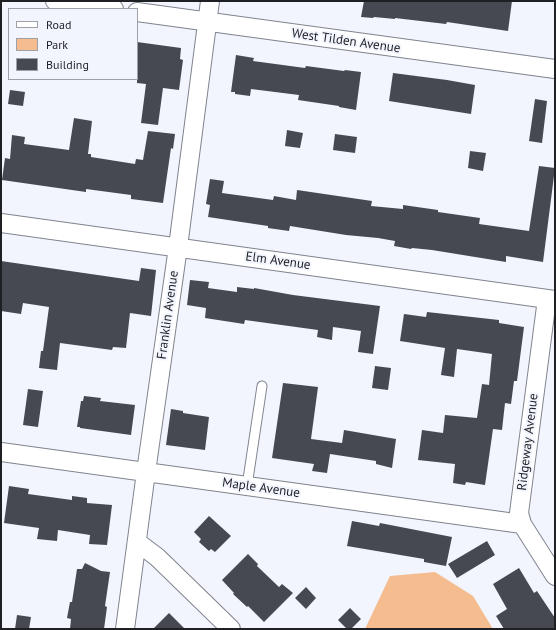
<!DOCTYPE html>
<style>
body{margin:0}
#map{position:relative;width:556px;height:630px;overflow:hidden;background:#f2f5fe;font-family:"PT Sans",sans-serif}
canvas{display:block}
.frame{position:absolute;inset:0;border:2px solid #1f2024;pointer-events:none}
.legend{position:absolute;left:8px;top:8px;width:130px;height:72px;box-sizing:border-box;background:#f2f5fe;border:1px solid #9ea0a7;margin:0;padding:5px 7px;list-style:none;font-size:12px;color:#1f2024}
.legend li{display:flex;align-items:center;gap:8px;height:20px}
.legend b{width:20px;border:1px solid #9ea0a7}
</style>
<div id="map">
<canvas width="556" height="630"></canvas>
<div class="frame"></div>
<ul class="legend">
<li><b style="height:5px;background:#fff"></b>Road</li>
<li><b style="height:11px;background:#f5bc8f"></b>Park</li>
<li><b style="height:11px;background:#464952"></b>Building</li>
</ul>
</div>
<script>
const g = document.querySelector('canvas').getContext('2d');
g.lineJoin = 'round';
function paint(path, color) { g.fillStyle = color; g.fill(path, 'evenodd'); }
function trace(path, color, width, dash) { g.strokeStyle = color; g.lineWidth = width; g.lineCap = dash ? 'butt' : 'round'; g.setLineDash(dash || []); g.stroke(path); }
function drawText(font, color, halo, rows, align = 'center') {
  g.font = font + ' "PT Sans",sans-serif'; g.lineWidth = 4; g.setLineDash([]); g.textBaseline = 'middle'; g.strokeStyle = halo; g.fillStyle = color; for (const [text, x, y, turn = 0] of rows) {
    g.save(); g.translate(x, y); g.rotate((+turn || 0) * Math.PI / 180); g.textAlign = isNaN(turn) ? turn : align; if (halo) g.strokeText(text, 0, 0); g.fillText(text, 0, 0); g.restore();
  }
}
paint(new Path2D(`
 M435,572L473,596L493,629H365L390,576Z`), '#f5bc8f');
paint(new Path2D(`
 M364,1H512L508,31L447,22L446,24L395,18V19L374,17L373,18L361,17Z
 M137,42L181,48L180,59L183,60L179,90L163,88L158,125L141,123L146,84L137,83Z
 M236,55L254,58L253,61L305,68L306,66L344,71L345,70L361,72L356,110L339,107V106L298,100L299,95L251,89L250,96L235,94V92H231Z
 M393,73L447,80L475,85L471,114L389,101Z
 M10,90L25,92L23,106L8,104Z
 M535,99L547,101L542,143L529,141Z
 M74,118L92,121L88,154H91V157L135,164L136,159L143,160L148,131L175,134L173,149L171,148L163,203L131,199V195L86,189V192L2,180L5,158L10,159L12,135L25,137L24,144L69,150Z
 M287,130L303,133L300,148L285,146Z
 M335,134L357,137L355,153L333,150Z
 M470,151L486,153L483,171L468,168Z
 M539,166L555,168L543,262L506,256V262L432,250L412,248L411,249L394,246L395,241L378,238L346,235L290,226L289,231L268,228V226L208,217L210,205L206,204L210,179L224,181L222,193L273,200L274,196L296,200L297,190L372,201L371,206L403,209V205L438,210V212L480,218L479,224L529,231Z
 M1,261L139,281L141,268L156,270L151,316L130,313L126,348L113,347L112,350L60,343L57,370L39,368L41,351H43L49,307L23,303L21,314L1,311Z
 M190,280L209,282L208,288L237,292V287L254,289V288L293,295L380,306L373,354L358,352L361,331L333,327L332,340L317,337L318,330L245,320L244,324L205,318L206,308L187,305Z
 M427,312L499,320V323L524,327L517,381H514L511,404L505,403L502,430L493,429L485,485L466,482L465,485L453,483L455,464L418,460L422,430L443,433L445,415L477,418L482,384L489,385L492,354L457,349L454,377L441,375L445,348L400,341L404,314L426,317Z
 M375,366L391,368L388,390L372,388Z
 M283,383L318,387L311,439L342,443L344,430L396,439L392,468L376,464V461L330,454L327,473L312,471L314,464L272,458Z
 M28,389L43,391L38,427L23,425Z
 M84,396L101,398L100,401L135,405L131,435L80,428V427H77L81,401H83Z
 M171,409L183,411V413L209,417L205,450L166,445Z
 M9,486L29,489L28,494L72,500V496L87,498V503L112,505L107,545L89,544L90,535L58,530L57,541L37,539L39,528L4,523Z
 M209,516L231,536L215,552L211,549L209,551L199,542L201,539L194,532Z
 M352,521L379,526L380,523L452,537L446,566L424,562V559L347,546Z
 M487,541L495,555L457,578L448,564Z
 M248,554L258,564L257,566L279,587L282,584L293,593L264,622L248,606L247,607L233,594L234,593L222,580Z
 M85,563L101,571L110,572L105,606L107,607L104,629H70L71,619L67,618L70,602H72L77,569H82Z
 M519,568L534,593L537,591L555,618V629H504L496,616L507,609L493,584Z
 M306,587L316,598L306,609L295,598Z
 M350,608L361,619L351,629H347L338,620Z
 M169,613L185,629H153Z
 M17,615L31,617L29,629H15Z`), '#464952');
const lane = new Path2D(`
 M247,486L262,386`);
const street = new Path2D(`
 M55,1L114,9
 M137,12L555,69
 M1,223L555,300
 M547,299L519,513L522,524L555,576
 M1,452L522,524
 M137,542L157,557L231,629
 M125,629L146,472L178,247L210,1`);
trace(lane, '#7f838c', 11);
trace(street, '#7f838c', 20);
trace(lane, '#fff', 9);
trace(street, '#fff', 18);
drawText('13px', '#1f2024', '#f2f5fe', [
 ["West Tilden Avenue",346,41,8],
 ["Elm Avenue",278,261,8],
 ["Franklin Avenue",168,315,-82],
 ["Ridgeway Avenue",528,442,-83],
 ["Maple Avenue",261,488,8]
]);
</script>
